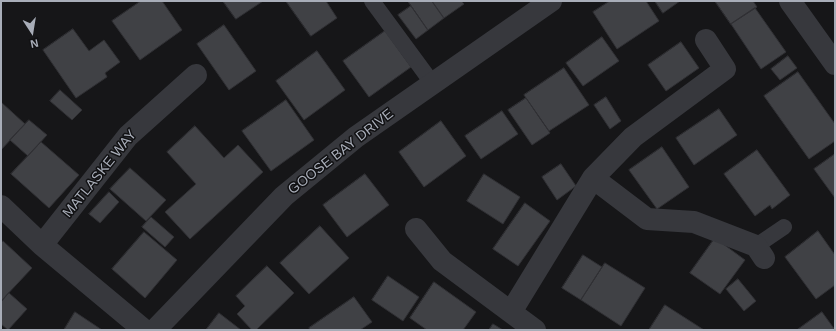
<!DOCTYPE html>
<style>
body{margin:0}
#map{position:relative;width:836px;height:331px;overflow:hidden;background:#161618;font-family:Arial,sans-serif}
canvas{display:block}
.frame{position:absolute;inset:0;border:2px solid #a8adb8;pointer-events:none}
.north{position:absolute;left:12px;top:12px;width:40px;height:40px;-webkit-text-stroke:3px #111113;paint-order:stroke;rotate:168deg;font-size:11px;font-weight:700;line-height:16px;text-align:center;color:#a8adb8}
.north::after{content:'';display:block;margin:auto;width:14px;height:18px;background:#a8adb8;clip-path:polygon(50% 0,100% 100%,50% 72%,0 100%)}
</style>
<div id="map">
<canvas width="836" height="331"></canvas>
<div class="frame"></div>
<div class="north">N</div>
</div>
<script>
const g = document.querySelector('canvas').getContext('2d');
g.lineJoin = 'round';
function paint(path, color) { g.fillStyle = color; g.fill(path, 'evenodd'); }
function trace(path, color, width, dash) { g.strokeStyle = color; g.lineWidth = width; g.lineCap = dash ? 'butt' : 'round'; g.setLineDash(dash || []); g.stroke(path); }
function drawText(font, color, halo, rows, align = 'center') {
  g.font = font + ' Arial,sans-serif'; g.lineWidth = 3; g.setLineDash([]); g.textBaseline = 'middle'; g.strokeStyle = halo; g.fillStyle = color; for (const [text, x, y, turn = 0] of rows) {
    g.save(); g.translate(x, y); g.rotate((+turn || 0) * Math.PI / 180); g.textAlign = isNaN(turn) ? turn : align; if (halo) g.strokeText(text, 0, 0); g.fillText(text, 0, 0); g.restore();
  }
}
const building = new Path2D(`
 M141,1H162L182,30L140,60L112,21Z
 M223,1H263L236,19Z
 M286,1H326L337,18L311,36Z
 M408,1H432L444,18L428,30Z
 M432,1H461L464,4L444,18Z
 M610,1H646L659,21L617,49L593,12Z
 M655,1H680L663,13Z
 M715,1H753L757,7L731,24Z
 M411,6L428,30L416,39L398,15Z
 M755,8L786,52L761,69L731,24Z
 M224,25L256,71L229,90L197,44Z
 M73,29L89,51L104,40L120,62L105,73L107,77L76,98L43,50Z
 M385,31L411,67L369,97L343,61Z
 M602,37L619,61L583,86L566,63Z
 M681,42L699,68L666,91L648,65Z
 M317,51L345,90L304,120L276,81Z
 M788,56L797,68L780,80L771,69Z
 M564,68L589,105L549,131L524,95Z
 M798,72L835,124V141L809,159L764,96Z
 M60,90L82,110L72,120L50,101Z
 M606,97L621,121L610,129L594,105Z
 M526,98L550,133L532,145L508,110Z
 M286,100L314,140L271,171L242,131Z
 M1,102L25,124L1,150Z
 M719,109L737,135L694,165L676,138Z
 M502,111L518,134L481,159L465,136Z
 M29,120L47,135L28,156L10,140Z
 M441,121L466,156L424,187L399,152Z
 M195,126L224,158L238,145L263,172L190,239L165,212L196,184L167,152Z
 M41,142L79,175L49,208L11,174Z
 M662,147L689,187L657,209L629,170Z
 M757,150L790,195L772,209L770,205L755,216L724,174Z
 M835,154V198L814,169Z
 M561,164L576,186L557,200L542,177Z
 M130,168L166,200L146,221L110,189Z
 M365,174L389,205L347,237L323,205Z
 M484,174L520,197L503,224L467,201Z
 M109,192L119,202L100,223L89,214Z
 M525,203L550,221L518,266L493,249Z
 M151,217L174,237L165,247L142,227Z
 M320,226L349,258L309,294L280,263Z
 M818,231L835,255V285L816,299L785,257Z
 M144,232L177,260L145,298L112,269Z
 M715,238L745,260L720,294L690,273Z
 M3,241L32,268L2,300L1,299V243Z
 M583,255L602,267L581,300L562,288Z
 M605,263L645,288L621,326L581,300Z
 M267,266L294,293L256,330H252L237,314L245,306L236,296Z
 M388,276L419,297L403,321L372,300Z
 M738,279L756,301L744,311L726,289Z
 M434,282L476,312L463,330H427L410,318Z
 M9,293L27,309L8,330L1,324V302Z
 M354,297L372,322L360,330H310L309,328Z
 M665,305L704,330H649Z
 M75,312L102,330H64Z
 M822,312L835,330H797Z
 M219,313L241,330H206Z
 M493,324L503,330H489Z`);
paint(building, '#404145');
trace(building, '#303034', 1);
trace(new Path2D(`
 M372,1L433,84
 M756,246L784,227`), '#37383d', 16);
trace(new Path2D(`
 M790,1L835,64
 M593,178L633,137L725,69L706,40
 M1,206L42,245L144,330
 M416,229L442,261L535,330
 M42,245L128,136L196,75
 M511,312L593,178L647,219L694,222L756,246L764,258
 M155,330L284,196L356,137L551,1`), '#37383d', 22);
drawText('14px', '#a8adb8', '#111113', [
 ["GOOSE BAY DRIVE",341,152,-38],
 ["MATLASKE WAY",100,174,-51]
]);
</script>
